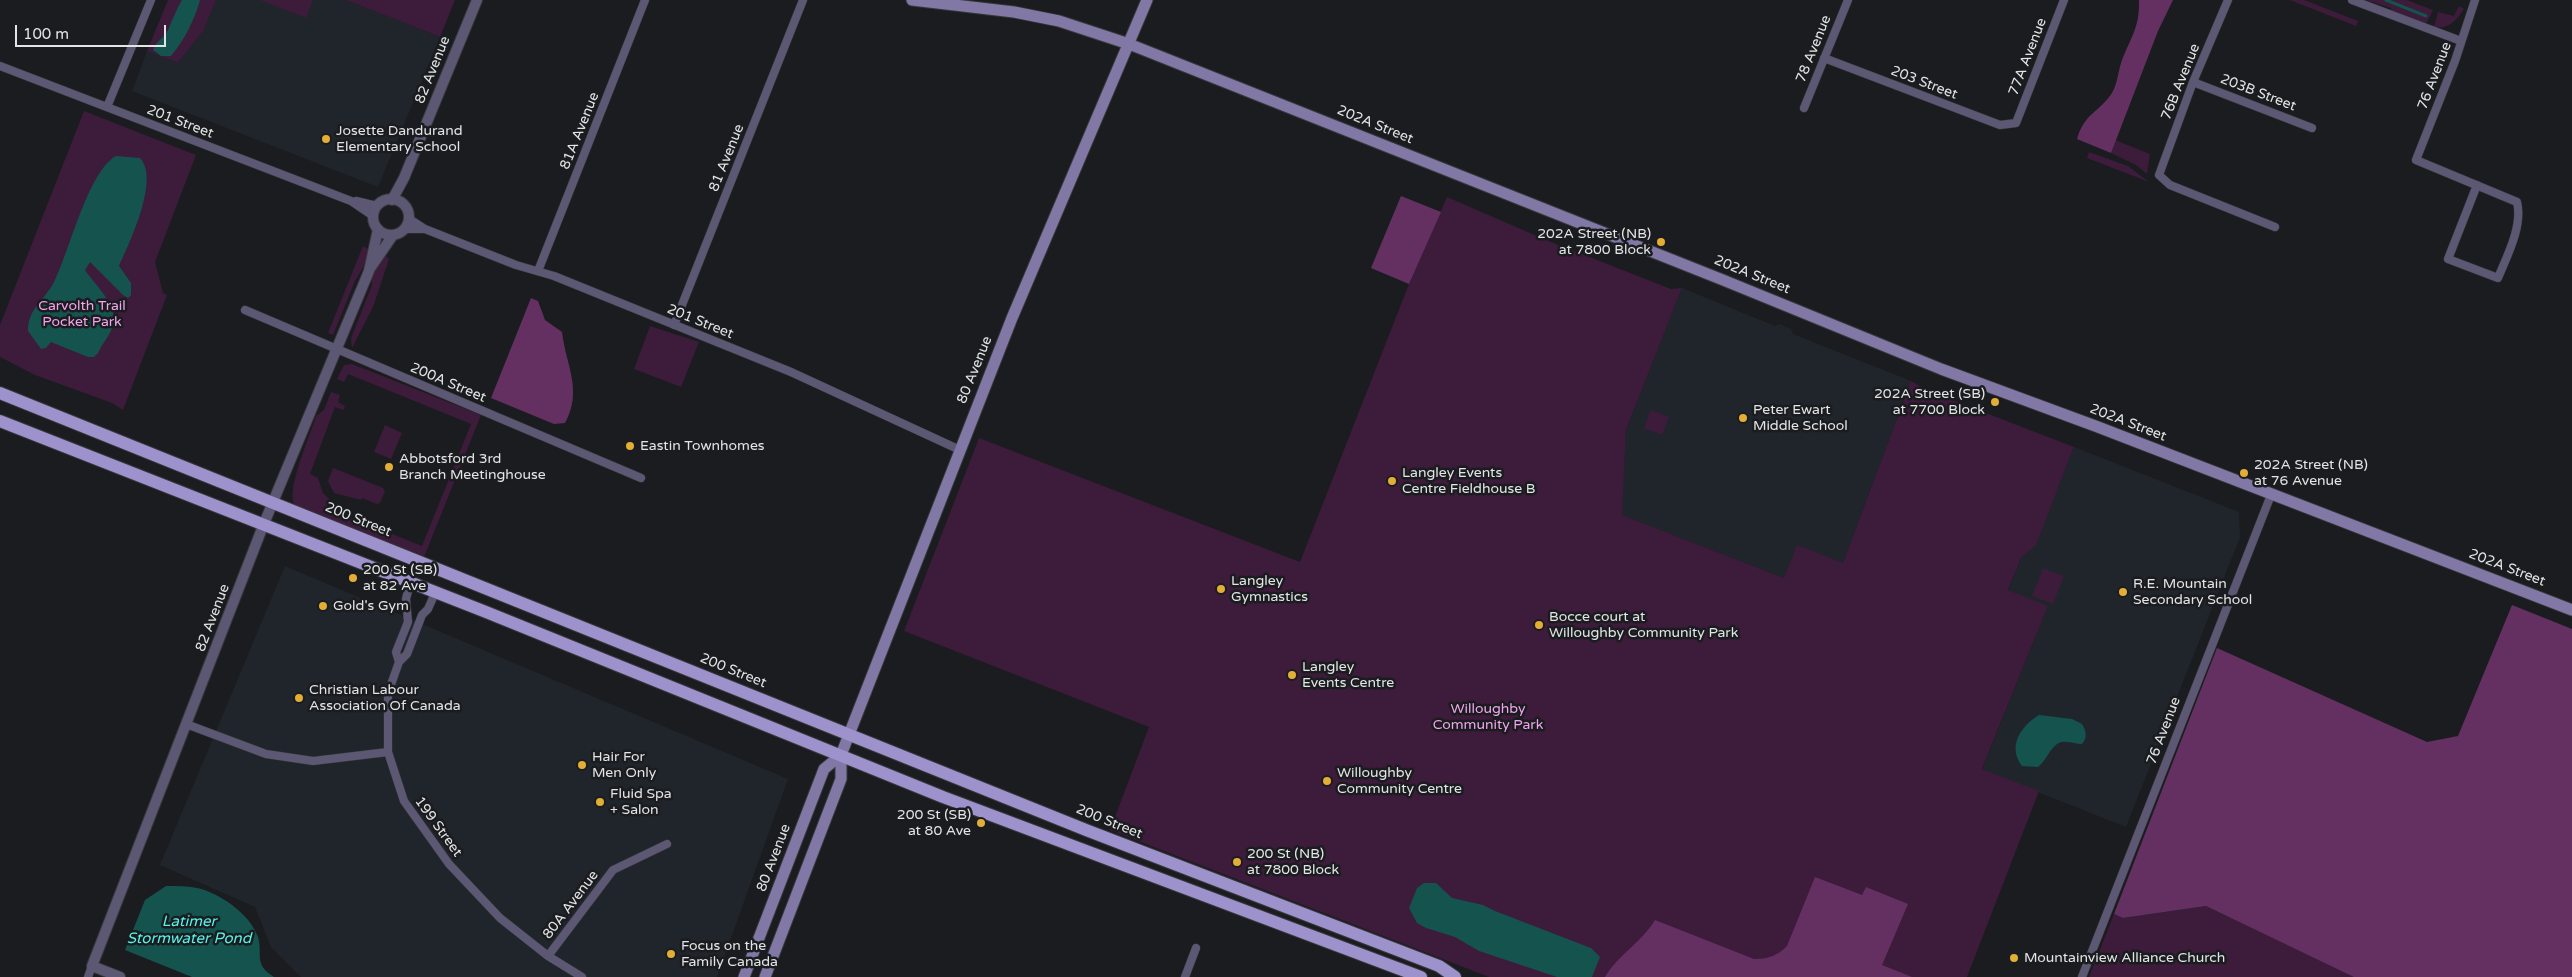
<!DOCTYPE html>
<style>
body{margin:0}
#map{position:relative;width:2572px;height:977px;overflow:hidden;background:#1b1c1f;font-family:"Varela Round",sans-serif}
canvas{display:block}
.scale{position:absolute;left:15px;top:25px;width:151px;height:22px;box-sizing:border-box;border:2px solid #e3e4e6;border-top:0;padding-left:6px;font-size:15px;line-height:18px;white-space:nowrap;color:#e3e4e6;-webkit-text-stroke:4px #1b1c1f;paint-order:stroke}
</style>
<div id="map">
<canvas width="2572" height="977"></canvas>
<div class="scale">100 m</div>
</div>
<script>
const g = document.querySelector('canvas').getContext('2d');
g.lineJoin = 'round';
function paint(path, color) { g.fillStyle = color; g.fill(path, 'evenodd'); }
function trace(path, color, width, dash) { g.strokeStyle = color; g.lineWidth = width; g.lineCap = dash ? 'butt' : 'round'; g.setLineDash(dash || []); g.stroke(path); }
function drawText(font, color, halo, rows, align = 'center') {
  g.font = font + ' "Varela Round",sans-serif'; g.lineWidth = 5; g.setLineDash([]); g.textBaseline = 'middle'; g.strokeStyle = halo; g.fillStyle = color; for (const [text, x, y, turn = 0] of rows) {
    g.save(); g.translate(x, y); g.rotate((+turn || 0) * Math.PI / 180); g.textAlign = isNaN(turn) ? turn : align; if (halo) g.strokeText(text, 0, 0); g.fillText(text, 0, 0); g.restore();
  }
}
paint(new Path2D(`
 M216,0H346L440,37L378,187L132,91L147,51L178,63L204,30Z
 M1682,288L1775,326L1779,324L1791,329L1793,334L1911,381L1843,563L1784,578L1621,515L1626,430Z
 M2074,447L2239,512L2240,537L2126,827L1982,770L2048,606L2008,591L2021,558L2036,544Z
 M285,566L788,779L717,977H301L271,947L255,907L160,865Z`), '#20252c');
paint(new Path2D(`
 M168,0H216L204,30L178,63L147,51Z
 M260,0H313L306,18Z
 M346,0H455L440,37Z
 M2290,0H2304L2358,21L2356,26Z
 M2366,0H2407L2433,10L2426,24L2391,10V8Z
 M2459,6L2464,9C2457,20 2448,30 2434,27L2438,12L2454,16Z
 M84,111L196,155L155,262L163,293L167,295L123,410L112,403L35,375L0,357V325Z
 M2115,140L2150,154L2147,174L2136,165L2111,153Z
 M2089,152L2128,166L2149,182L2087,158Z
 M1447,197L1546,240L1671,289L1682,288L1626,430L1622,515L1784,578L1797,545L1843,563L1911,381L1929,391L2074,447L2036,545L2021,558L2008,590L2048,606L1982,769L2039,791L1967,977H1489L1110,830L1149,727L904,631L979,438L1300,562L1409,284Z
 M363,246L369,250C366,263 362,270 355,281L333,335L328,333Z
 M384,254L389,259L373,307L352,348L351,338L372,285V276Z
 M650,326L699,342L681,387L634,369Z
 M352,364L481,415L424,557L295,505C285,491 311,434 316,416L324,410L331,392L340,395L338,402L345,406L343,410L335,407L310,474L318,478L323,493L334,504L332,510L422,546L471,424L348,374L344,382L337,379L344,365Z
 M1651,410L1669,417L1662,435L1644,428Z
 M385,425L402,433L391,459L374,452Z
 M333,468L383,488L385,491L380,503L377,504L362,498L361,500L334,493L328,481Z
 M2043,568L2064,576L2053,604L2032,596Z
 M2206,906L2354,976V977H2089L2114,914L2123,918Z`), '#3c1b3b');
paint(new Path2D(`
 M2139,0H2173L2158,31L2111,153L2077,139C2085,112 2099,113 2112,93C2117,85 2118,73 2121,63C2130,38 2140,28 2139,0Z
 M1401,196L1441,212L1409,284L1371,268Z
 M531,298L538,301L545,320L562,332C566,366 583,390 565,423L554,424L491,398Z
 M2512,605L2572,629V977H2354L2206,906L2123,918L2114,914L2217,648L2427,742L2458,736Z
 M1815,877L1862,895L1866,887L1908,904L1882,965L1912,977H1605C1617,956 1641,943 1655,920L1754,959C1768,959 1777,956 1787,946Z`), '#643062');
paint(new Path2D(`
 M182,0H200C195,19 184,41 171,56H161L153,50C156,41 164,38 168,30C173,19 176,10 182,0Z
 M116,156L140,158C160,179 130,242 119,266L131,283V295L128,298L123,295L90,262L85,270C95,285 119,306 113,325C111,334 102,344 98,353L94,357H88L51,342L46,348L41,349L28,331C28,308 44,301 54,282C69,253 88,171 116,156Z
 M2039,715L2072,719L2082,724C2086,731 2088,737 2082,744C2077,744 2072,742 2066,742C2052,740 2048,760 2038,767L2022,766C2007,746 2021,726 2039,715Z
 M1424,883H1436L1452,898L1483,905L1495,911L1591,948L1600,957L1592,977H1557L1479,951L1455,937L1426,928L1417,923L1409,908L1417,888Z
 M166,886C176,886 187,886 197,888C220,893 250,914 258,937C263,954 253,964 274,977H192L125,950L145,900Z`), '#15534f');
trace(new Path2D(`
 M2386,0L2426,16`), '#15534f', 3);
const minor = new Path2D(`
 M2228,0L2193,82L2159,175L2170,185L2275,227
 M2352,0L2461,41
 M2475,0L2455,61L2416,160L2517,202C2523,226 2507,256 2498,278L2448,259L2477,185
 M1824,58L2000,125L2016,123L2064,0
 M0,66L351,201L373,216
 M2193,82L2312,128
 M107,107L151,0
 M1804,108L1848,0
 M356,201L377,206
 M408,218L425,229L516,265L554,276L791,372L960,450
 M404,229H423
 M538,271L645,0
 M245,310L641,478
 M674,325L803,0
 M435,593L428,609L422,615L407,654L399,662L388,693V752L404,801L449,864L500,918L548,956L582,977
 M399,662L396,652L408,622L406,599L410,583
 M186,724L266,754L313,761L388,752
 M548,956L613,870L667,844
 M88,977L92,966
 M1185,977L1196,948
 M2082,977L2271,495`);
const tertiary = new Path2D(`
 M373 217a18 18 0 1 1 36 0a18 18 0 1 1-36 0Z
 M392,200L404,178L477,0
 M369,270L393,235
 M120,977L92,966L263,526L369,271L378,229`);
const secondary = new Path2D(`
 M912,0L1014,12L1059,21L1129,44L1723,280L1941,369L2098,427L2572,610
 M744,977L824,769L841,755
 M765,977L841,779V755L1012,318L1147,0`);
const primary = new Path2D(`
 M0,393L1086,830L1439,966L1455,977
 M0,421L486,612L943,797L1421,977`);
trace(minor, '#37383b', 9);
trace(tertiary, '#37383b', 12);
trace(secondary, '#37383b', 13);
trace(primary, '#37383b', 14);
trace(minor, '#5c5773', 8);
trace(tertiary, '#5c5773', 10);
trace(secondary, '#8178a6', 11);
trace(primary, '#9e92cd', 12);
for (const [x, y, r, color] of [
 [326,139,5,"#e3ae35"],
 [1661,242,5,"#e3ae35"],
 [1995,402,5,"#e3ae35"],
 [1743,418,5,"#e3ae35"],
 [630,446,5,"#e3ae35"],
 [389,467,5,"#e3ae35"],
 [2244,473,5,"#e3ae35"],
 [1392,481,5,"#e3ae35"],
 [353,578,5,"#e3ae35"],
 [1221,589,5,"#e3ae35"],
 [2123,592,5,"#e3ae35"],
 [323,606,5,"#e3ae35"],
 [1539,625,5,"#e3ae35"],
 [1292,675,5,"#e3ae35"],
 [299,698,5,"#e3ae35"],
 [582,765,5,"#e3ae35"],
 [1327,781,5,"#e3ae35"],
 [600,802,5,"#e3ae35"],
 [981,823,5,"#e3ae35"],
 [1237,862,5,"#e3ae35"],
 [671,954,5,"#e3ae35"],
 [2014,958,5,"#e3ae35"]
]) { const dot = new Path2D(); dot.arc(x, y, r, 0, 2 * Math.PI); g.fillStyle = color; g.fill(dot); trace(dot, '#1b1c1f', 2); }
drawText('14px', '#e3e4e6', '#1b1c1f', [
 ["78 Avenue",1814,49,-68],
 ["77A Avenue",2028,57,-69],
 ["82 Avenue",433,70,-68],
 ["76 Avenue",2435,76,-69],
 ["76B Avenue",2181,82,-68],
 ["203 Street",1924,83,21],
 ["203B Street",2258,93,21],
 ["201 Street",180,122,21],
 ["202A Street",1375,125,22],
 ["81A Avenue",580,131,-68],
 ["81 Avenue",727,158,-68],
 ["202A Street",1752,275,22],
 ["201 Street",700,322,22],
 ["80 Avenue",975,370,-68],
 ["200A Street",448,383,23],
 ["202A Street",2128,423,21],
 ["200 Street",358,520,22],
 ["202A Street",2507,568,21],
 ["82 Avenue",213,618,-69],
 ["200 Street",733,671,22],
 ["76 Avenue",2164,731,-69],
 ["200 Street",1109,822,22],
 ["199 Street",438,827,54],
 ["80 Avenue",774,858,-69],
 ["80A Avenue",571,905,-53]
]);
drawText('14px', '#e3e4e6', '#1b1c1f', [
 ["Josette Dandurand",336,131],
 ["Elementary School",336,147],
 ["202A Street (NB)",1651,234,"right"],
 ["at 7800 Block",1651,250,"right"],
 ["202A Street (SB)",1985,394,"right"],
 ["at 7700 Block",1985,410,"right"],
 ["Peter Ewart",1753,410],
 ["Middle School",1753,426],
 ["Eastin Townhomes",640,446],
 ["Abbotsford 3rd",399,459],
 ["Branch Meetinghouse",399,475],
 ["202A Street (NB)",2254,465],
 ["at 76 Avenue",2254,481],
 ["Langley Events",1402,473],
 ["Centre Fieldhouse B",1402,489],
 ["200 St (SB)",363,570],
 ["at 82 Ave",363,586],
 ["Langley",1231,581],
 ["Gymnastics",1231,597],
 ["R.E. Mountain",2133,584],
 ["Secondary School",2133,600],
 ["Gold's Gym",333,606],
 ["Bocce court at",1549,617],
 ["Willoughby Community Park",1549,633],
 ["Langley",1302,667],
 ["Events Centre",1302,683],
 ["Christian Labour",309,690],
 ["Association Of Canada",309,706],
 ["Hair For",592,757],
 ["Men Only",592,773],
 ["Willoughby",1337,773],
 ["Community Centre",1337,789],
 ["Fluid Spa",610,794],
 ["+ Salon",610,810],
 ["200 St (SB)",971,815,"right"],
 ["at 80 Ave",971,831,"right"],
 ["200 St (NB)",1247,854],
 ["at 7800 Block",1247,870],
 ["Focus on the",681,946],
 ["Family Canada",681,962],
 ["Mountainview Alliance Church",2024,958]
], 'left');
drawText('14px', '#f2a4ee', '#1b1c1f', [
 ["Carvolth Trail",82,306],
 ["Pocket Park",82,322],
 ["Willoughby",1488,709],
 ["Community Park",1488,725]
]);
drawText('italic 15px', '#55f5ea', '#1b1c1f', [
 ["Latimer",189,922],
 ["Stormwater Pond",189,939]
]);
</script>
